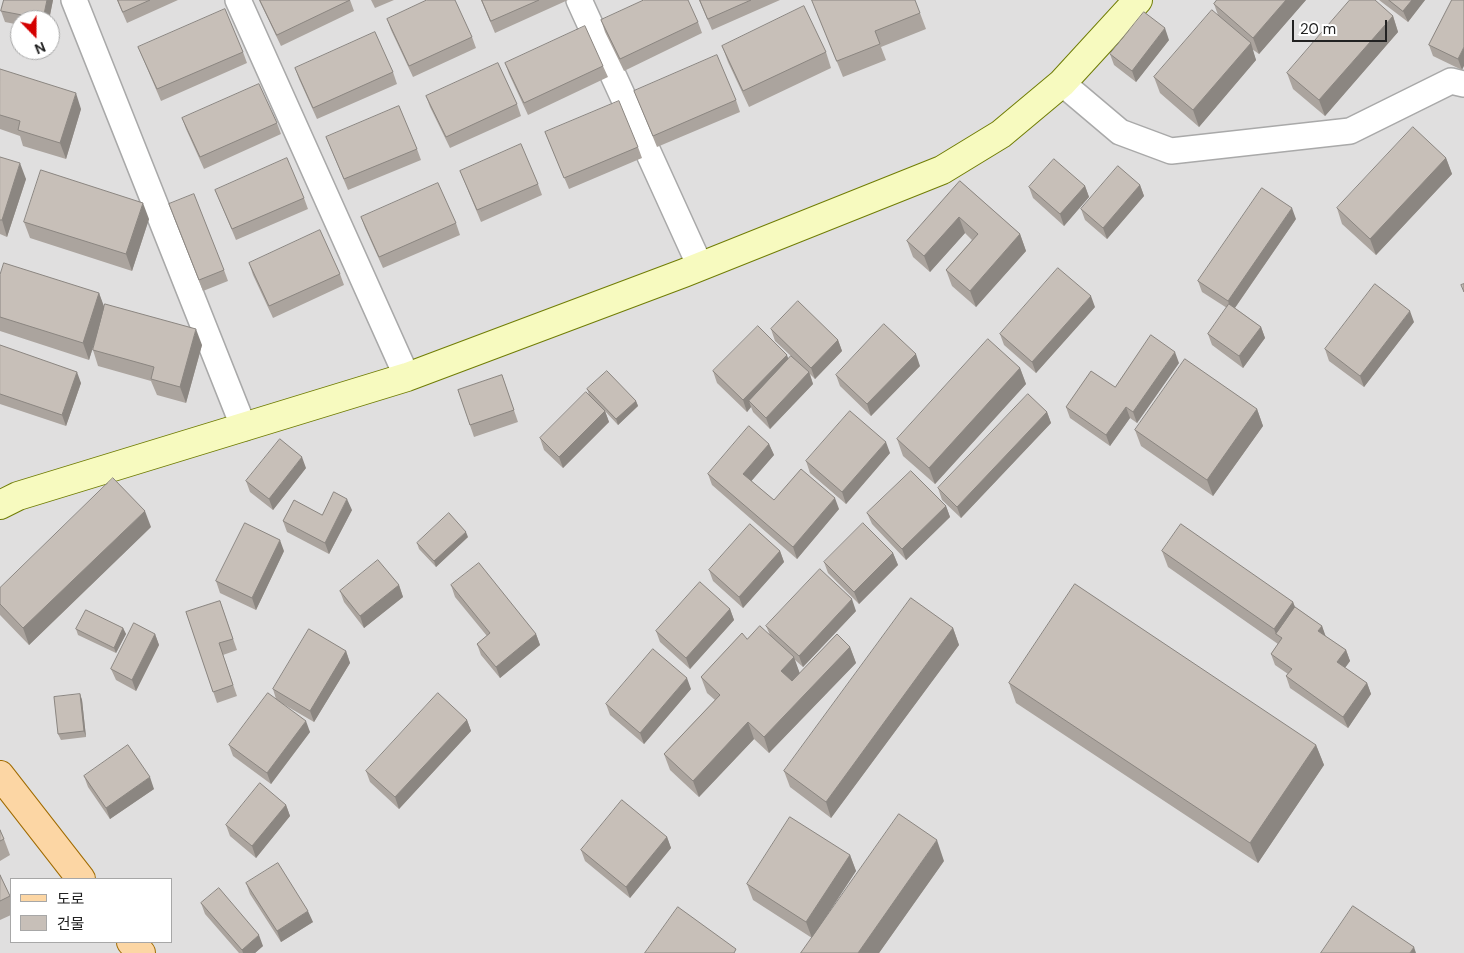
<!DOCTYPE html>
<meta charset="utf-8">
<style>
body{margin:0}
#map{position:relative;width:1464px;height:953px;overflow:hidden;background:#f2efe9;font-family:"DM Sans","Noto Sans KR",sans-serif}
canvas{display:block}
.legend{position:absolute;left:10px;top:878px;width:162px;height:65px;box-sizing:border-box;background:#fff;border:1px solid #a7a7a7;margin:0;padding:6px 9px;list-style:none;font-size:15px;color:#222}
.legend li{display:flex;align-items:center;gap:10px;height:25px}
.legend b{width:25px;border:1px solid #a7a7a7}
.north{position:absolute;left:10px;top:10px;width:50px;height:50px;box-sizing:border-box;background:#fff;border:1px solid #a7a7a7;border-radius:50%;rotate:158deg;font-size:14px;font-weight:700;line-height:20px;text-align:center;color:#222}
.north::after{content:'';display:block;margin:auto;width:18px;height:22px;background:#d40000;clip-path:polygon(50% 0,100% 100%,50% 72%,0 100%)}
.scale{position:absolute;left:1292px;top:20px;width:95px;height:22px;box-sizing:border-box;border:2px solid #222;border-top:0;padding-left:6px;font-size:15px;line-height:18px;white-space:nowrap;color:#222;-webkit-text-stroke:4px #fff;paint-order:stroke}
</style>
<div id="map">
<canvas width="1464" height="953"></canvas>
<ul class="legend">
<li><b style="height:6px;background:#fcd6a4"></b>도로</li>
<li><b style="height:14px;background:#c7bfb8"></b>건물</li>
</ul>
<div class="north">N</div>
<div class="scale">20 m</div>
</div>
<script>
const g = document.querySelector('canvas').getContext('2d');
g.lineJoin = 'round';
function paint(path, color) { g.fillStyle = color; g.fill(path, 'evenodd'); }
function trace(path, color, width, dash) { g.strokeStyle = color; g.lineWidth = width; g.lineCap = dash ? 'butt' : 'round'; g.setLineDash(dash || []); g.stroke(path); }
paint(new Path2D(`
 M0,0H1464V953H0ZM20,20H50V50H20ZM11,879H171V942H11Z`), '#e0dfdf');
const minor = new Path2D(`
 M74,0L244,428
 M238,0L407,377
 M579,0L700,266
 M1062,83L1120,132L1171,151L1350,131L1451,81L1464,84`);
const secondary = new Path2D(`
 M0,505L18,496L407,377L684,273L942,170L1001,134L1062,83L1138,0`);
const primary = new Path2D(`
 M0,775L81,879
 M131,942L141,953`);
trace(minor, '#a9a9a9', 28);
trace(secondary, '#707d05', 30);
trace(primary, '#a06b00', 30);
trace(minor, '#fff', 25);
trace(secondary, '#f7fabf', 28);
trace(primary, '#fcd6a4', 28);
paint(new Path2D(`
 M4,0H53L49,20H20V25L5,22L1,11Z
 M117,0H178L127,23Z
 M259,0H350L354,11L281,46Z
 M371,0H394L375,8Z
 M481,0H568L495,33Z
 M699,0H780L712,30Z
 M812,0L920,13L926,29L881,47L886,60L843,77Z
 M1217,0H1306L1259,54L1252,49L1256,60L1199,127L1160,93L1154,77L1218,15L1214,4Z
 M1379,0H1425L1408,22Z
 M1452,0L1462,70L1433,56L1429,45Z
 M1393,16L1398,32L1325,116L1293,89L1287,73Z
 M387,19L472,37L476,48L413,77L391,30Z
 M601,20L698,22L702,33L624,71L605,32Z
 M1169,40L1136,82L1114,65L1110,54Z
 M722,46L826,52L831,68L749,107L728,62Z
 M138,47L243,52L247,63L161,101Z
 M505,63L603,66L608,77L528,115L509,74Z
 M295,68L393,72L397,84L317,119L299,79Z
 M0,69L81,109L66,159L23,146L20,136L0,129Z
 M634,91L736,100L740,112L657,147Z
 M426,96L517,104L521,116L450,148L430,107Z
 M182,118L277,123L281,134L204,169L186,129Z
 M545,132L638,147L642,158L569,189Z
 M326,137L417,149L421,160L348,190Z
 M0,157L26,179L7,237L0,234Z
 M1446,158L1452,174L1376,255L1342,224L1337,208Z
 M460,171L538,184L542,195L481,222Z
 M960,181L1020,234L1026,251L976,307L952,286L946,270L972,240L965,233L930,272L913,257L907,241Z
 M1140,185L1144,196L1107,239L1085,220L1081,209Z
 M1085,186L1089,197L1064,226L1033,198L1029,187Z
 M215,190L304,198L308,209L236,240Z
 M173,215L224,270L228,281L203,291Z
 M361,217L456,223L460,235L383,268L365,228Z
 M149,219L132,271L30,238L24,222Z
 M1296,219L1235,308L1261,327L1265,338L1243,368L1212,345L1208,334L1227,308L1202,292L1198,281Z
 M249,263L340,274L344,285L273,318L253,275Z
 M0,275L99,293L104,308L202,345L186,403L157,395L151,381L98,366L93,350L97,334L89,360L0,331Z
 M1095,307L1036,373L1004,345L1000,334Z
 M1414,322L1364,387L1329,361L1325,349Z
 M771,329L838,340L842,351L815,379L810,374L813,384L770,429L753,412L751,407L747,412L717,383L713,371L788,359L791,356L775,341Z
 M0,345L81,383L66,426L0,404Z
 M1179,363L1137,423L1130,418L1110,446L1070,418L1066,407Z
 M920,366L871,416L840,386L836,375Z
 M1020,368L1026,384L935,484L903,456L897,439Z
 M502,375L518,422L474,437L458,390Z
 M587,389L636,401L638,406L618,425L605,411L609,422L563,468L544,450L540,438L589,395Z
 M1257,409L1263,426L1213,496L1141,446L1135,430Z
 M1047,412L1051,423L961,518L942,500L938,488Z
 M769,444L774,455L751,481L774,500L839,509L797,559L712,485L708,474Z
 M890,453L846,504L810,473L806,461Z
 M306,468L273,510L250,492L246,481Z
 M946,506L950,517L906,560L872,524L867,513Z
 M352,510L329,554L287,532L283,521Z
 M151,527L29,645L0,615V588Z
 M468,537L436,567L419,549L417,543Z
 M284,551L256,610L220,593L216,581Z
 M780,551L784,562L743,608L713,581L709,570Z
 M1162,551L1293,602L1295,607L1322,626L1325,636L1346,650L1350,661L1345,668L1367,683L1371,694L1348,728L1290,688L1286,676L1288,674L1275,665L1271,654L1278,644L1168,567Z
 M893,553L898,565L859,604L828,573L824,562Z
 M399,585L403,597L364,628L344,602L340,591Z
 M451,585L536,634L540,645L500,678L481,655L477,644L487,636L455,597Z
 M220,601L237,650L223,655L237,696L217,703L186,612Z
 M730,609L734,620L690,669L660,642L656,631Z
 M856,611L803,667L794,659L800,674L850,647L856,663L769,753L754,739L699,797L670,770L664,754L715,700L707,693L701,677L770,635L766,626Z
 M123,628L126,634L116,653L78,635L76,629Z
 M953,628L959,645L831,818L790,787L784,771Z
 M155,634L159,645L136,691L116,680L111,669Z
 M346,651L350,663L314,722L283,704L310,732L271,784L233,756L229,745L276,699L273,689Z
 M1009,683L1316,745L1324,765L1258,863L1016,703Z
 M691,689L644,744L610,715L606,704Z
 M80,694L82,700L86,737L61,740L58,734Z
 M467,720L471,731L399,809L370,782L366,771Z
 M84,776L154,789L110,819L88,787Z
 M286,805L290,816L256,858L230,836L226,825Z
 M0,830L4,839L10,855L0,861Z
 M667,837L671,848L630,898L585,861L581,850Z
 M850,855L856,871L819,928L944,861L879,953H801L812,938L753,900L747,884Z
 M0,875L11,898V915L0,920Z
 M246,883L313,922L281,942L250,894Z
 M201,903L263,946L255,953H239L205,914Z`), '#aba49e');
paint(new Path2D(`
 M47,0H53L49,20H43Z
 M1286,0H1306L1259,54L1253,38Z
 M1412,0H1425L1408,22L1403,11Z
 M1393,16L1398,32L1325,116L1319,100Z
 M1165,28L1169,40L1136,82L1132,71Z
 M1251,43L1256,60L1199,127L1193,110Z
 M1464,47V66L1462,70L1458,59Z
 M76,93L81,109L66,159L60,143Z
 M1446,158L1452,174L1376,255L1370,239Z
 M20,163L26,179L7,237L2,220Z
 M1140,185L1144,196L1107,239L1103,228Z
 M1085,186L1089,197L1064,226L1060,214Z
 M143,203L149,219L132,271L126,254Z
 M1292,208L1296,219L1232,312L1228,301Z
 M959,217L965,233L930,272L924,256Z
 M1020,234L1026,251L976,307L970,291Z
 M99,293L105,309L89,360L83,343Z
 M1091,296L1095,307L1036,373L1032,362Z
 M1410,311L1414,322L1364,387L1360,376Z
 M1261,327L1265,338L1243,368L1239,356Z
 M196,329L202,345L186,403L180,387Z
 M838,340L842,351L815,379L811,368Z
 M1175,352L1179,363L1137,423L1133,412Z
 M916,354L920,366L871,416L867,404Z
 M787,355L791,366L749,401L751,407L747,412L743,400Z
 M1020,368L1026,384L935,484L929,468Z
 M77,372L81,383L66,426L62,415Z
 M809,372L813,384L770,429L766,418Z
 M636,401L638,406L618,425L616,419Z
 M1126,407L1130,418L1110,446L1106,435Z
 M1257,409L1263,426L1213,496L1207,480Z
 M605,411L609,422L563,468L559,457Z
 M1047,412L1051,423L961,518L957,507Z
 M886,442L890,453L846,504L842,492Z
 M769,444L774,455L748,485L743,474Z
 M302,457L306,468L273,510L269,499Z
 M835,498L839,509L797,559L793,547Z
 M347,499L352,510L329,554L325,543Z
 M946,506L950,517L906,560L902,549Z
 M145,511L151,527L29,645L23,628Z
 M466,532L468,537L436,567L434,561Z
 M280,540L284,551L256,610L252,598Z
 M780,551L784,562L743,608L739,597Z
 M893,553L898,565L859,604L854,592Z
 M399,585L403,597L364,628L360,616Z
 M852,599L856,611L803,667L799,656Z
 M1293,602L1299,618L1282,638L1276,634L1274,629Z
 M730,609L734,620L690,669L686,658Z
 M1322,626L1326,637L1318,631Z
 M123,628L126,634L116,653L114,648Z
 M953,628L959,645L831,818L826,802Z
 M155,634L159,645L136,691L132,680Z
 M536,634L540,645L500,678L496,667Z
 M850,647L856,663L769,753L764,737Z
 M1346,650L1350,661L1341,673L1337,662Z
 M346,651L350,663L314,722L310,711Z
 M794,657L800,674L787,687L781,671Z
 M687,678L691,689L644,744L640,733Z
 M1367,683L1371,694L1348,728L1343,717Z
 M80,694L82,700L86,737L84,731Z
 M467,720L471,731L399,809L395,797Z
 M306,721L310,732L271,784L267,773Z
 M748,722L754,739L699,797L693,781Z
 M1316,745L1324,765L1258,863L1250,843Z
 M150,777L154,789L110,819L106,808Z
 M286,805L290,816L256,858L252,846Z
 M667,837L671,848L630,898L626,887Z
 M937,840L944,861L879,953H858Z
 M850,855L856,871L812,938L806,922Z
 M308,911L313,922L281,942L277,931Z
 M259,935L263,946L255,953H243L242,950Z
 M1414,947L1416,953H1410Z`), '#8b8681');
const building = new Path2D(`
 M4,0H47L43,19L1,11Z
 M118,0H150L123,12Z
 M260,0H350L277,35Z
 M427,0H455L472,37L409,66L387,19Z
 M482,0H539L491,21Z
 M644,0H688L698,22L620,59L601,20Z
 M700,0H751L708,19Z
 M812,0H915L920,13L875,31L880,44L837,61Z
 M1217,0H1286L1253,38L1214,4Z
 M1350,0H1375L1393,16L1319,100L1287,73Z
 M1389,0H1412L1403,11Z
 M1452,0H1464V47L1458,59L1429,45Z
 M804,6L826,52L743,91L722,46Z
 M225,9L243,52L157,89L138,47Z
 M1212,10L1251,43L1193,110L1154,77Z
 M1144,12L1165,28L1132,71L1110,54Z
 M585,26L603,66L524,103L505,63Z
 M375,32L393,72L313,108L295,68Z
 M717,55L736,100L653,136L634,91Z
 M498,63L517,104L446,137L426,96Z
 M0,69L76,93L60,143L18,130L20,121L0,115Z
 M259,84L277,123L200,157L182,118Z
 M619,101L638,147L564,178L545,132Z
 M399,106L417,149L344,179L326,137Z
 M1413,127L1446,158L1370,239L1337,208Z
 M521,144L538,184L477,210L460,171Z
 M0,157L20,163L2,220H0Z
 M287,158L304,198L232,229L215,190Z
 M1054,159L1085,186L1060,214L1029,187Z
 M1118,166L1140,185L1103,228L1081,209Z
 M41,170L143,203L126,254L24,222Z
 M960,181L1020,234L970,291L946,270L978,234L959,217L924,256L907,241Z
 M438,183L456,223L379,257L361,217Z
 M1262,188L1292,208L1228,301L1198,281Z
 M194,194L224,270L199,280L169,204Z
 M320,230L340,274L269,306L249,263Z
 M4,263L99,293L83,343L0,317V275Z
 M1058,268L1091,296L1032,362L1000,334Z
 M1375,284L1410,311L1360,376L1325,349Z
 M1464,284V292L1461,285Z
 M798,301L838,340L811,368L771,329Z
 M105,304L196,329L180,387L151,379L154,367L93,350Z
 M1229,304L1261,327L1239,356L1208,334Z
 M884,324L916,354L867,404L836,375Z
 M758,326L787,355L743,400L713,371Z
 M1151,335L1175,352L1133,412L1126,407L1106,435L1066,407L1091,371L1115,387Z
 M988,339L1020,368L929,468L897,439Z
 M0,345L77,372L62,415L0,394Z
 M791,356L809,372L766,418L749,401Z
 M1185,359L1257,409L1207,480L1135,430Z
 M607,371L636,401L616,419L587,389Z
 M502,375L514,410L470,425L458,390Z
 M586,392L605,411L559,457L540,438Z
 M1028,394L1047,412L957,507L938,488Z
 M850,411L886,442L842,492L806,461Z
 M749,426L769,444L743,474L774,500L801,469L835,498L793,547L708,474Z
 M280,439L302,457L269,499L246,481Z
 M911,471L946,506L902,549L867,513Z
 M113,478L145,511L23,628L0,604V588Z
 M334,492L347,499L325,543L283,521L294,500L322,515Z
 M449,513L466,532L434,561L417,543Z
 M245,523L280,540L252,598L216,581Z
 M863,523L893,553L854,592L824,562Z
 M750,524L780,551L739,597L709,570Z
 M1181,524L1293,602L1274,629L1162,551Z
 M378,560L399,585L360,616L340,591Z
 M479,563L536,634L496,667L477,644L490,633L451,585Z
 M820,569L852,599L799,656L766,626Z
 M700,582L730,609L686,658L656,631Z
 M1075,584L1316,745L1250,843L1009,683Z
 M911,598L953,628L826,802L784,771Z
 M220,601L233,639L219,643L233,685L213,692L186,612Z
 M1295,607L1322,626L1318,631L1346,650L1337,662L1367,683L1343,717L1286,676L1292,669L1271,654L1282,638L1276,634Z
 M86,610L123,628L114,648L76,629Z
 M134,623L155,634L132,680L111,669Z
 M760,626L794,657L781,671L792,681L837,634L850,647L764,737L748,722L693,781L664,754L720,695L701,677L742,633L747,639Z
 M309,629L346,651L310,711L273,689Z
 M653,649L687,678L640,733L606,704Z
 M268,693L306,721L267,773L229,745Z
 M438,693L467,720L395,797L366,771Z
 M80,694L84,731L58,734L54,697Z
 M128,745L150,777L106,808L84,776Z
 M260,783L286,805L252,846L226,825Z
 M622,800L667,837L626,887L581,850Z
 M899,814L937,840L858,953H801Z
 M790,817L850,855L806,922L747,884Z
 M0,830L4,839L0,841Z
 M278,863L308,911L277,931L246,883Z
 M0,875L10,896L0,901Z
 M219,888L259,935L242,950L201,903Z
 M1353,906L1414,947L1410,953H1321Z
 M678,907L736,949L734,953H645Z`);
paint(building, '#c7bfb8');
trace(building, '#8b8681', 1);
</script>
